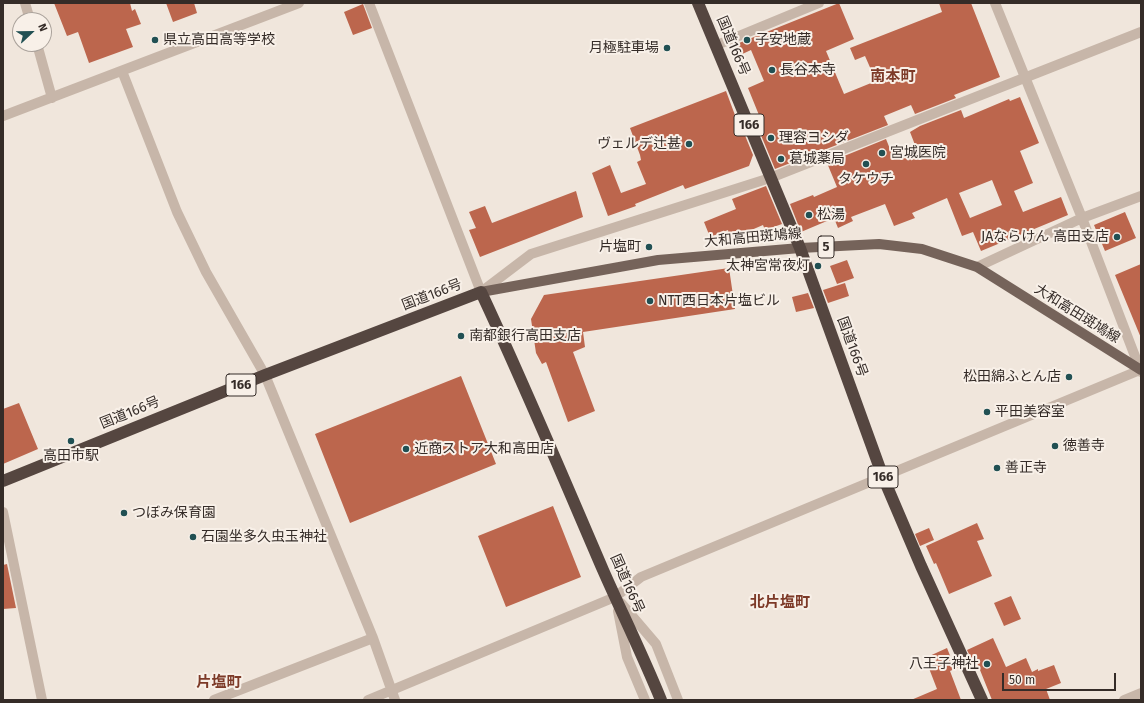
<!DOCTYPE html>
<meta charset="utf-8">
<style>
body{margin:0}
#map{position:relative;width:1144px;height:703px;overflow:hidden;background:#f0e6dc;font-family:"Fira Sans",sans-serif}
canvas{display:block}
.frame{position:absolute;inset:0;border:4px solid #352c28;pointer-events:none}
.north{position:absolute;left:12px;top:12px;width:40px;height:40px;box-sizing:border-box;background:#f8f0e8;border:1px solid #aaa29b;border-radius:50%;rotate:68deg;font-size:11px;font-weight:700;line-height:16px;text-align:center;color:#352c28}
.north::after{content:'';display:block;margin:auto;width:14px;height:18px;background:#215053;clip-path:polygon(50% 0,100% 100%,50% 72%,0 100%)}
.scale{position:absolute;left:1002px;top:673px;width:114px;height:18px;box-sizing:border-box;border:2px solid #352c28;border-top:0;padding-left:5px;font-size:12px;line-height:14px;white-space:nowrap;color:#352c28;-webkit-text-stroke:3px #f8f0e8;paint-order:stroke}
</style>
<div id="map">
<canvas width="1144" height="703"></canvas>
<div class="frame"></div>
<div class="north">N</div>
<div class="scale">50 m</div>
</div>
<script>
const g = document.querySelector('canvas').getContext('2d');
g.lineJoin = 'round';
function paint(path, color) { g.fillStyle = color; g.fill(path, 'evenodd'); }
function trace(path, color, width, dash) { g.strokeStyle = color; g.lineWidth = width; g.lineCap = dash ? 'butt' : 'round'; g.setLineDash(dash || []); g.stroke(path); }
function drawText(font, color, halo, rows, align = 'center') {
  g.font = font + ' "Fira Sans","Noto Sans JP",sans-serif'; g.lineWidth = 4; g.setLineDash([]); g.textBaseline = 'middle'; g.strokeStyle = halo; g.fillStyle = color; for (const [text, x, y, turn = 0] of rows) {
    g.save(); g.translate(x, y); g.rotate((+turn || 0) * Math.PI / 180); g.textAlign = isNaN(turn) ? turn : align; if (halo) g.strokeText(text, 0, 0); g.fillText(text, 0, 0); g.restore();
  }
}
paint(new Path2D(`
 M54,3H130L132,11L135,9L141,24L126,29L133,47L89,63L78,32L67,36Z
 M166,3H194L197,13L173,22Z
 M839,3L854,39L826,51L844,94L876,81L865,56L855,60L850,48L942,12L939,3H971L1000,77L954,95L956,98L915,114L911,105L884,116L888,125L775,169L758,128L763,125L748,88L764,81L751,50L738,56L734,45Z
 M363,4L372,28L353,35L344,12Z
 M726,91L742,134L744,133L753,155L749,166L685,189L683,185L635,204L636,206L608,216L592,173L610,165L621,193L646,184L637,162L641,160L640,155L630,128Z
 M1020,97L1039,143L1020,151L1033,183L1014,191L1023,212L1061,197L1068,215L981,251L973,232L962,236L947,198L912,213L915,218L894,226L885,204L851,217L853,221L838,228L834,218L801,232L790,204L813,195L814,197L837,187L827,163L886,139L894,159L917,150L910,132L920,126L961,110L964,118L1009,99L1010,101ZM992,180L1002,205L970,218L959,193Z
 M766,186L782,224L765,230L763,225L749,231L729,235L728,230L710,237L704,222L736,209L732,199Z
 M576,191L583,217L480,257L469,230L476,228L469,212L485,206L492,223Z
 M1125,212L1136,238L1105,251L1094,225Z
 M847,260L854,278L837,284L830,266Z
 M1141,264V338L1115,275Z
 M729,268L735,309L583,332L585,347L573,352L595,411L568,422L546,362L542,364L536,353L531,319L544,295Z
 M845,283L849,296L828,303L823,290Z
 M808,293L814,308L796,312L792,297Z
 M461,376L496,464L350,523L315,434Z
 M19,403L38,449L3,464V409Z
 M553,506L581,577L506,607L478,536Z
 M977,523L984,539L977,541L992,576L949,594L936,563L934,564L926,546Z
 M929,528L934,540L920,546L915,534Z
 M7,564L16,608L3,609V565Z
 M1011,596L1021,619L1004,626L994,603Z
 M993,638L1006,667L1026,658L1032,672L1038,669V671L1054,665L1061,683L1046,689L1050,700H992L976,660L973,662L967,650Z
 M947,648L951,658L954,656L959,667L950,671L961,700H911L937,689L925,658Z`), '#bc664d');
trace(new Path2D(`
 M25,3L30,20
 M369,3L481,292L531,254L770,178L1141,32
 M995,3L1082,218L1141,372
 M37,44L52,98
 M717,45L819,3
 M122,71L177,212L206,272L265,375L373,638L395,700
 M3,116L299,3
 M977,267L1082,218L1141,196
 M3,512L42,700
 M621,603L656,644L678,700
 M618,611L627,657L645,700
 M214,700L373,638
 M368,700L615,597L641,577L1140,370
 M1124,700L1141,693`), '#c7b6a9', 10);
trace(new Path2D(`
 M481,292L658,260L800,248L879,244L922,249L977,267L1141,370`), '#75635a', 10);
trace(new Path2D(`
 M698,3L800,248L883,477L921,566L982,700
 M3,481L265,375L481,292C524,384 563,477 603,570C622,613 643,656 661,700`), '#554640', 12);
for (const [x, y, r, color] of [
 [155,40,4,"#215053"],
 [747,40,4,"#215053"],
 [667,48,4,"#215053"],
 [772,70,4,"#215053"],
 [771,138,4,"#215053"],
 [689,144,4,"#215053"],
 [882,153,4,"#215053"],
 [781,159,4,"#215053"],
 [866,164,4,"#215053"],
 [809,215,4,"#215053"],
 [1117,237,4,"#215053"],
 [649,247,4,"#215053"],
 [818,266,4,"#215053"],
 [650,301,4,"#215053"],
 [461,336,4,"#215053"],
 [1069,377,4,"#215053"],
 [987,412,4,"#215053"],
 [71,441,4,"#215053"],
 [1055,446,4,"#215053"],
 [406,449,4,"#215053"],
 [997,468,4,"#215053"],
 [124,513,4,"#215053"],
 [193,537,4,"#215053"],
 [987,664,4,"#215053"]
]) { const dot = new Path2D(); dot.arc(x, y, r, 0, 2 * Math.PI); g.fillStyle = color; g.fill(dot); trace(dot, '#f8f0e8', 1.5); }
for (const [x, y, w] of [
 [749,125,30],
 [826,247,16],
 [241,385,30],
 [883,477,30]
]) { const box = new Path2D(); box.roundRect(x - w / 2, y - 11, w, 22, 3); g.fillStyle = '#f8f0e8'; g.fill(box); trace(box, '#352c28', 1); }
drawText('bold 13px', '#352c28', null, [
 ["166",749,125],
 ["5",826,247],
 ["166",241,385],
 ["166",883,477]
]);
drawText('14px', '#352c28', '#f8f0e8', [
 ["県立高田高等学校",163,40],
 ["子安地蔵",755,40],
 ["月極駐車場",659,48,"right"],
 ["長谷本寺",780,70],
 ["理容ヨシダ",779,138],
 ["ヴェルデ辻甚",681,144,"right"],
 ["宮城医院",890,153],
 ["葛城薬局",789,159],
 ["タケウチ",866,179,"center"],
 ["松湯",817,215],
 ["JAならけん 高田支店",1109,237,"right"],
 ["片塩町",641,247,"right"],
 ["太神宮常夜灯",810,266,"right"],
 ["NTT西日本片塩ビル",658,301],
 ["南都銀行高田支店",469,336],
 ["松田綿ふとん店",1061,377,"right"],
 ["平田美容室",995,412],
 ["徳善寺",1063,446],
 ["近商ストア大和高田店",414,449],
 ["高田市駅",71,456,"center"],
 ["善正寺",1005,468],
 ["つぼみ保育園",132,513],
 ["石園坐多久虫玉神社",201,537],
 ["八王子神社",979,664,"right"]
], 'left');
drawText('14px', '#352c28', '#f8f0e8', [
 ["国道166号",733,46,67],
 ["大和高田斑鳩線",753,238,-5],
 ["国道166号",432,295,-21],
 ["大和高田斑鳩線",1077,314,32],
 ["国道166号",852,347,70],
 ["国道166号",130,413,-22],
 ["国道166号",627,584,66]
]);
drawText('bold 15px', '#7d3a28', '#f8f0e8', [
 ["南本町",893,77],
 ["北片塩町",780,603],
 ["片塩町",219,683]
]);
</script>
